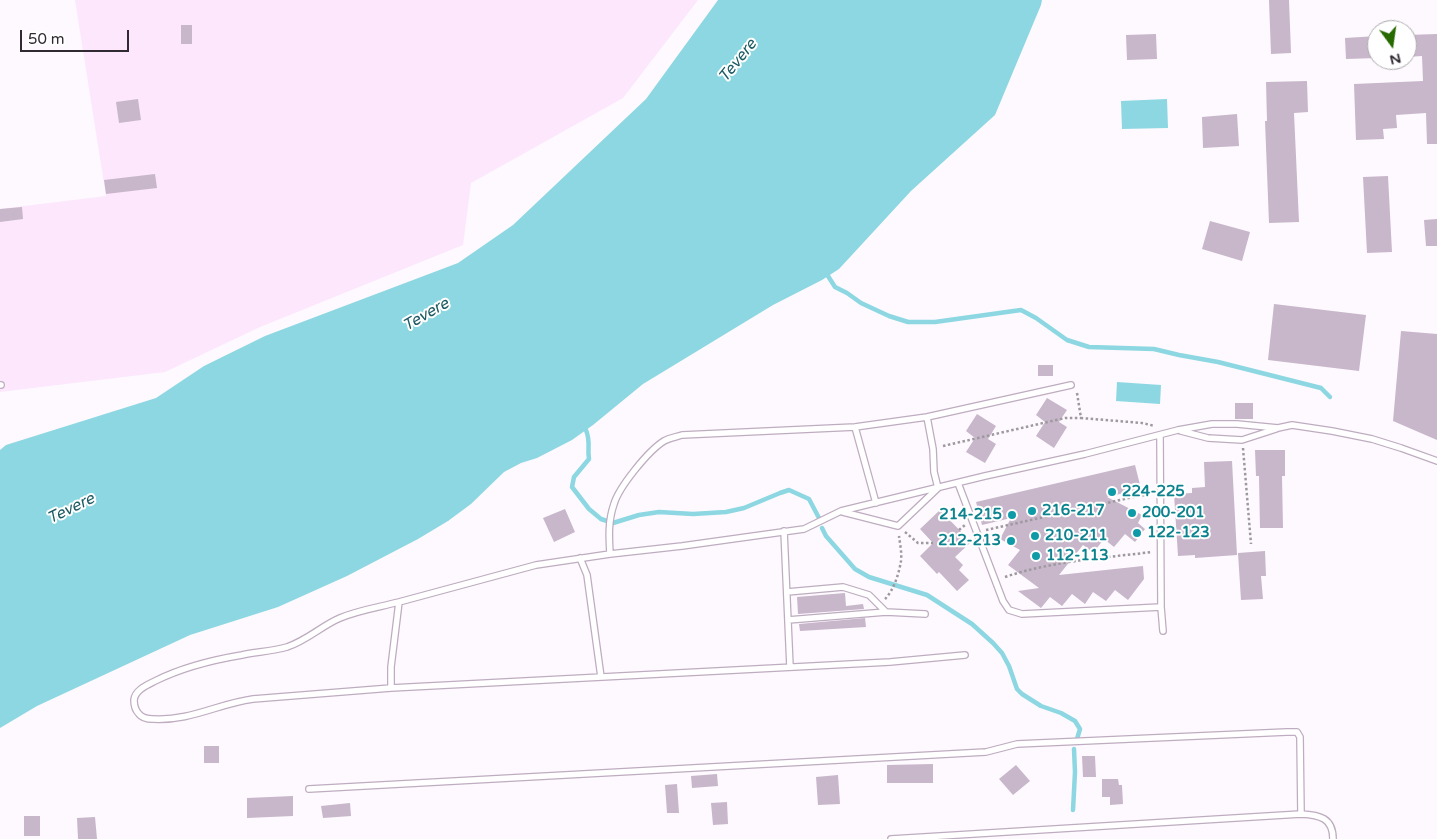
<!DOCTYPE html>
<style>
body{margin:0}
#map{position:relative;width:1437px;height:839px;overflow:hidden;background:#fdf9fe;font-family:"Varela Round",sans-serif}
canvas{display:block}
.north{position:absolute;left:1367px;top:20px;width:50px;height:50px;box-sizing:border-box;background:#fff;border:1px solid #adaaad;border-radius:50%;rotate:166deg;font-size:14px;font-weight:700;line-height:20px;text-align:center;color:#312a32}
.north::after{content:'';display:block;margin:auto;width:18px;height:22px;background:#266a00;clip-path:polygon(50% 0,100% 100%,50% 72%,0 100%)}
.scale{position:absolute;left:20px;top:30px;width:109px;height:22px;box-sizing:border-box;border:2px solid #312a32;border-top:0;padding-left:6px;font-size:15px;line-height:18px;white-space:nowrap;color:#312a32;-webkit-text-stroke:4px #fff;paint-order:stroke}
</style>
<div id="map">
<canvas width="1437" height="839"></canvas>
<div class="north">N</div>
<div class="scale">50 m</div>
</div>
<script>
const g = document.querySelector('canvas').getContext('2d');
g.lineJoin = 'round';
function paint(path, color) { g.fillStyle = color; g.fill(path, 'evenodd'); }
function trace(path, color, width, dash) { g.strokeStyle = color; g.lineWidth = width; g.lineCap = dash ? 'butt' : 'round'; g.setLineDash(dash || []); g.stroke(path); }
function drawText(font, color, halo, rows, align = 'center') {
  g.font = font + ' "Varela Round",sans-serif'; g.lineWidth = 4; g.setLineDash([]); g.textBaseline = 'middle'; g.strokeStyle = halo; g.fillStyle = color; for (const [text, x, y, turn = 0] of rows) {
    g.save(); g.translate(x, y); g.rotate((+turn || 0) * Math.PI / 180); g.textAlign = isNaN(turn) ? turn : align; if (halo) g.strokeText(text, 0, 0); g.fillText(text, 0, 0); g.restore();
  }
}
paint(new Path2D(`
 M75,0H698L623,98L471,183L463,245L260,327L165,372L0,392V209L106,196Z`), '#fce7fd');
paint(new Path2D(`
 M718,0H1042L1041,5L995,115L911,191L839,269L822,280L773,305L643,384L593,425L572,440L537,458L521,463L504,472L471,504L448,521L418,539L347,576L278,607L190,635L37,706L0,728V450L6,445L156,398L204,366L265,336L458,263L513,225L646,99Z
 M1167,99L1168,128L1122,129L1121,101Z
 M1117,382L1161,385L1160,404L1116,401Z`), '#8cd7e2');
trace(new Path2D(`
 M828,276L835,287L847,293L861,303L889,316L908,322H935L1021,310L1036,318L1067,340L1089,347L1154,349L1179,355L1218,362L1321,388L1330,397
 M586,430C591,443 587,447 589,459L574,477L572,487L589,509L601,519L613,523L639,515L659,512L693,514L726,512L744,508L780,493L789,490L809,499L819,518
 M822,528L826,536L855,569L869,577L927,595L972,624L993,643L1002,653L1009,666L1017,689L1022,694L1041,706L1061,713L1075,721L1080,729L1077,739
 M1073,810L1075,772L1074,749`), '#8cd7e2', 4.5);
paint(new Path2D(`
 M1269,0H1289L1291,53L1271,54Z
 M181,25H192V44H181Z
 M1156,34L1157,59L1127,60L1126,35Z
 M1437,34V144H1427L1426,113L1396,115L1397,128L1383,129L1384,139L1356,140L1354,84L1423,81L1422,56L1407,57V35Z
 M1377,36V58L1346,59L1345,38Z
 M1307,81L1308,112L1294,113L1299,222L1269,223L1265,121H1267L1266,82Z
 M138,99L141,120L119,123L116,102Z
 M1237,114L1239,146L1203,148L1202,117Z
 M155,174L157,188L106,194L104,180Z
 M1388,176L1392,252L1367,253L1363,177Z
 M22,207L23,219L0,222V209Z
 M1437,219V246H1426L1424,220Z
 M1210,221L1250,232L1242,261L1202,249Z
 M1274,304L1366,315L1359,371L1268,360Z
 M1401,331L1437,334V440L1393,421Z
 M1038,365H1053V376H1038Z
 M1047,398L1067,410L1059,422L1067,427L1054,448L1036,436L1045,422L1036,415Z
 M1235,403H1253V419H1235Z
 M977,414L996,426L988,439L996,444L985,463L966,452L975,438L966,431Z
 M1255,450H1285V476H1282L1283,528H1260L1259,476H1256Z
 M1232,461L1237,555L1195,558V555L1178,556L1174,494L1192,493V488L1205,487L1204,462Z
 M1135,465L1141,489L1107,497L1142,515L1138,523L1145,529L1135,542L1125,534L1114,547L1104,539L1093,553L1083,545L1059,575L1143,566L1144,579L1128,600L1115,590L1106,601L1093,592L1085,604L1072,594L1062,606L1050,597L1041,608L1018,591L1039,588L1008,565L1020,550L1000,539L1011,518L982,525L976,502Z
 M565,509L575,532L554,542L543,518Z
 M940,510L971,542L955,557L963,565L959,570L969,580L957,591L939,572L937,574L920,556L933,543L920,529Z
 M1265,551L1266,576H1261L1263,599L1241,600L1238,553Z
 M845,593L846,606L863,604L864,609L798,614L797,597Z
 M865,618L866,627L800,631L799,624Z
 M204,746H219V763H204Z
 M1082,756H1095L1096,777H1083Z
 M933,764V783H887V765Z
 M1016,765L1030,781L1013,795L999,779Z
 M717,774L718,786L692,788L691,776Z
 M838,775L840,804L818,805L816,777Z
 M1102,779H1118L1119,785H1122L1123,804L1110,805V797H1102Z
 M677,784L679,813H667L665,785Z
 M293,796V816L247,818V798Z
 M727,802L728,824L713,825L711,803Z
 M350,803L351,816L323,818L321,806Z
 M24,816H40V836H24Z
 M95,817L97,839H78L77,818Z`), '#c8b6ca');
const lane = new Path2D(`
 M0,385H1
 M855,427L876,503
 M1181,431L1208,438L1242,440L1276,429
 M1160,436L1161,607L1163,631
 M958,483L1003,601L1009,610L1022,614L1161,607
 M843,512L898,526L938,488L934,472L933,449L927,417
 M784,531L790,667
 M610,554C609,537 608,521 614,504C619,487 648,451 664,441C669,438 676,437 682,435L855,427L927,417L1071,385
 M580,558L587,575L601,677
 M787,592L843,587L869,595L886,612L925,614
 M399,602C380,607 359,610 340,618C321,626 308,640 287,647C273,651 257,652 242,655C212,660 183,667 155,681C147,685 135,690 134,700C134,705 135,710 139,714C142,718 148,719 153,719C191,721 217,704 253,699L391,688L890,662L965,655
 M788,620L886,612
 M391,688V667L399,602L536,565L610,554L682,546L804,529L841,511L985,476L1085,454L1178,430L1212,424H1237L1278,428L1292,425L1332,431L1372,439L1401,448L1437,461
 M309,789L986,752L1017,744L1287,732H1297L1300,737L1301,814C1320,815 1333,818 1333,839
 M891,839L1301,814`);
trace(lane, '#beacc0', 8);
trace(new Path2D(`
 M1077,393L1081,418L1142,423L1155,426
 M943,446L1065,418H1081
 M1243,448L1251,544
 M959,530L965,525
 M986,530L1138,496L1152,494
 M905,532L918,543H933
 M1005,577C1052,561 1103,558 1152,552
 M885,599C894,590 899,573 901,561C902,553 900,544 899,536`), '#9e989f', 2.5, [2.5, 2.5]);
trace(lane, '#fff', 5.5);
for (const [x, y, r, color] of [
 [1112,492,5,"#0f9aa8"],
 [1032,511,5,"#0f9aa8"],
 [1132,513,5,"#0f9aa8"],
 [1012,515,5,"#0f9aa8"],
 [1137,533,5,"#0f9aa8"],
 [1035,536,5,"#0f9aa8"],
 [1011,541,5,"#0f9aa8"],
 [1036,556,5,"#0f9aa8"]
]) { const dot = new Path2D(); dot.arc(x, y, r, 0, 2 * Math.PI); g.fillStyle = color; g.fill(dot); trace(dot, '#fff', 2); }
drawText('bold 15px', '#0d838f', '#fff', [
 ["224-225",1122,492],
 ["216-217",1042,511],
 ["200-201",1142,513],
 ["214-215",1002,515,"right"],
 ["122-123",1147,533],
 ["210-211",1045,536],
 ["212-213",1001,541,"right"],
 ["112-113",1046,556]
], 'left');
drawText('italic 16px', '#1c5a63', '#fff', [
 ["Tevere",738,61,-51],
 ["Tevere",426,315,-30],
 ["Tevere",71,509,-26]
]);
</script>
